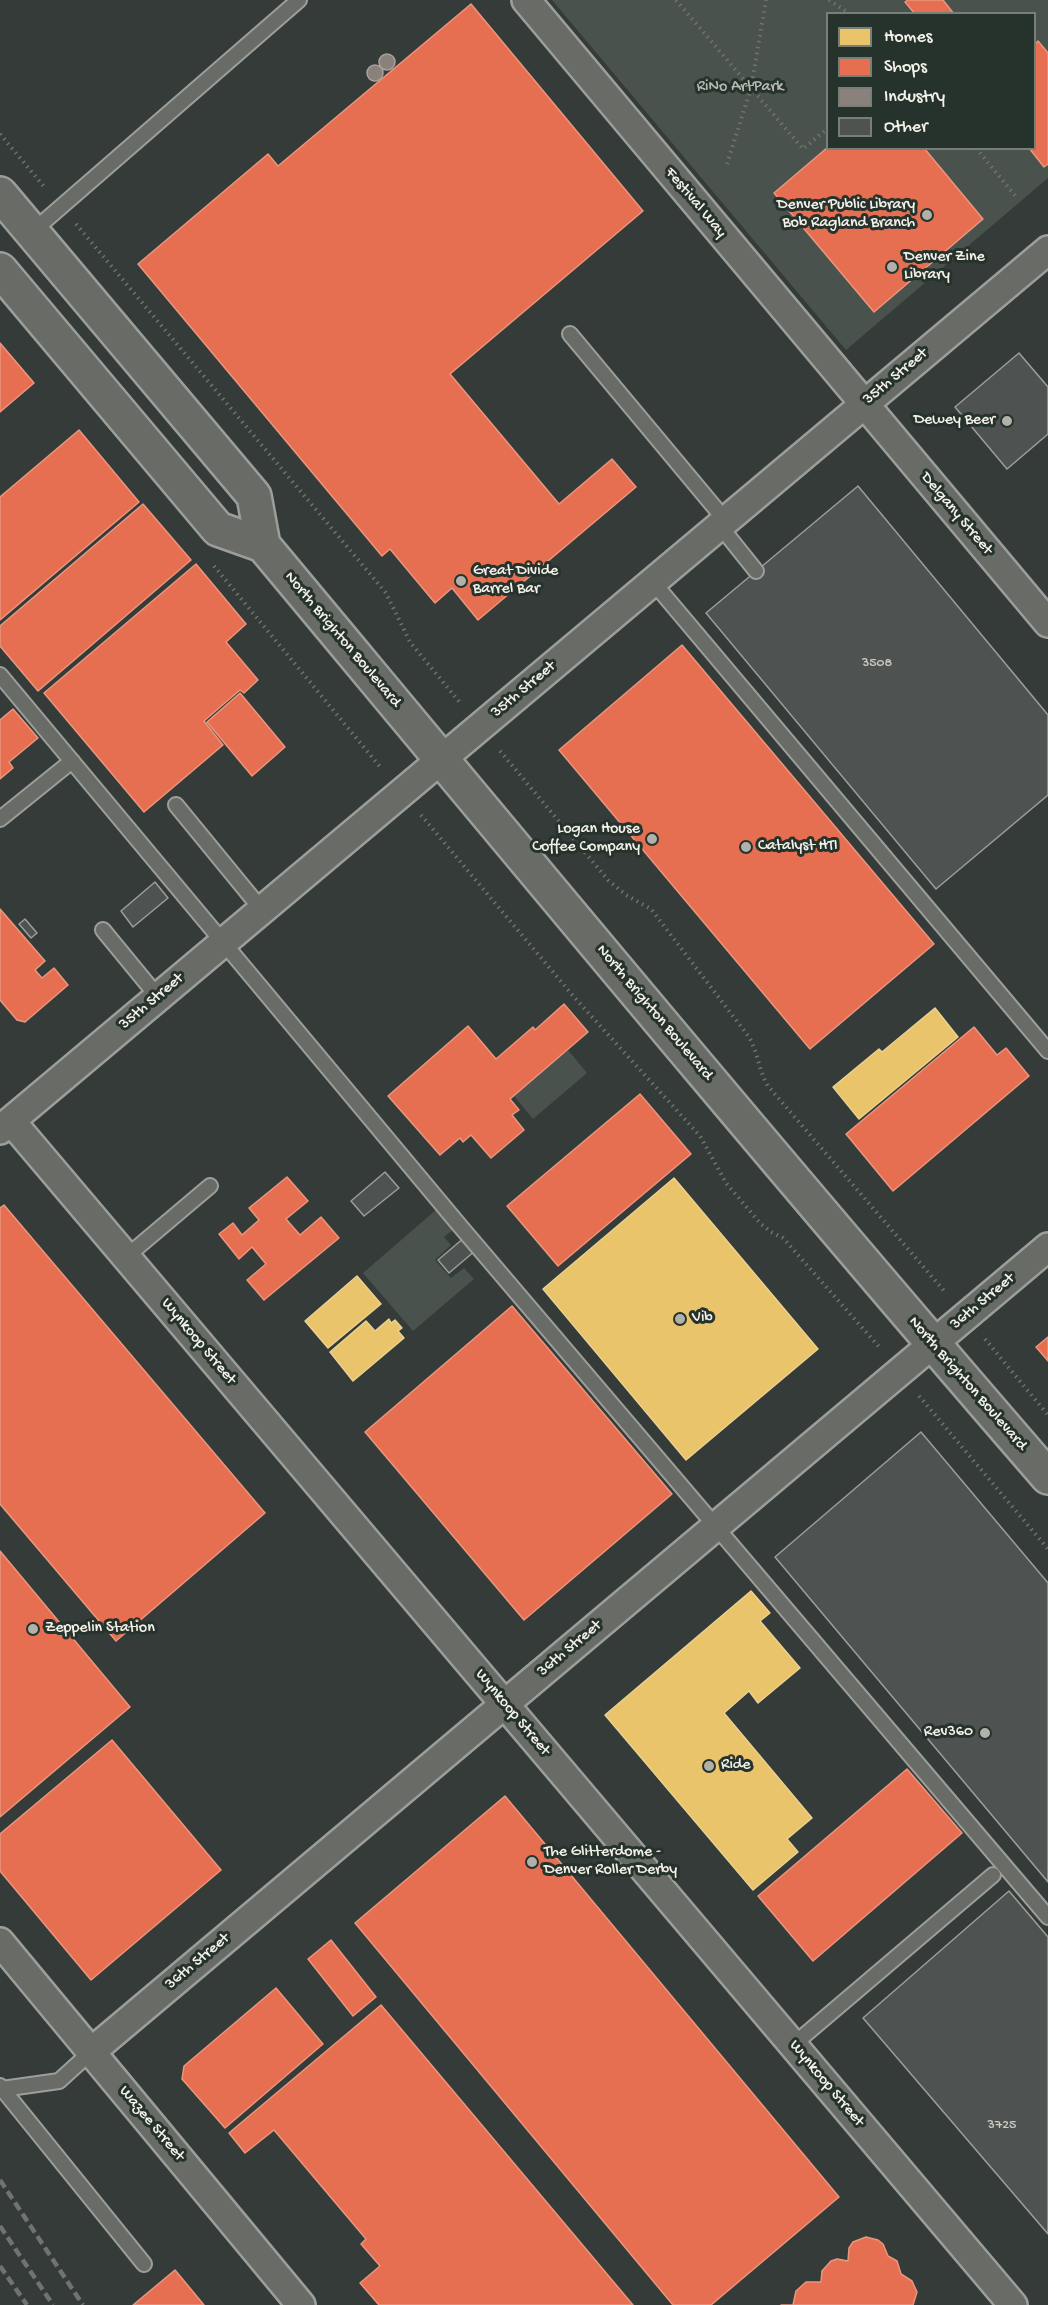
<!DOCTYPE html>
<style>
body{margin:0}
#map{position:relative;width:1048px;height:2305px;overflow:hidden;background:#353b38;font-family:"Gochi Hand",sans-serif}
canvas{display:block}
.legend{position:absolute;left:826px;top:12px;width:210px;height:138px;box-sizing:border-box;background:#26332d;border:2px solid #787f78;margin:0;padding:8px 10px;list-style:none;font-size:18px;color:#f4f1e8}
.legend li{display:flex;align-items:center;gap:12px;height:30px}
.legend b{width:30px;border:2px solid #787f78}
</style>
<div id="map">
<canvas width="1048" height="2305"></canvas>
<ul class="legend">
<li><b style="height:16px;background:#e9c46a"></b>Homes</li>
<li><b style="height:16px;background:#e76f51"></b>Shops</li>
<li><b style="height:16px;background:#8a817c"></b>Industry</li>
<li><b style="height:16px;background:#4e5250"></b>Other</li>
</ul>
</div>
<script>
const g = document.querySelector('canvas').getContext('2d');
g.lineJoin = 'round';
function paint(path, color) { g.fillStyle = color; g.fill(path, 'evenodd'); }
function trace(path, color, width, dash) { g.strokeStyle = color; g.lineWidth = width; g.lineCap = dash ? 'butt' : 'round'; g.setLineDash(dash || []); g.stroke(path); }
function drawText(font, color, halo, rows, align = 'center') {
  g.font = font + ' "Gochi Hand",sans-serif'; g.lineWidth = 6; g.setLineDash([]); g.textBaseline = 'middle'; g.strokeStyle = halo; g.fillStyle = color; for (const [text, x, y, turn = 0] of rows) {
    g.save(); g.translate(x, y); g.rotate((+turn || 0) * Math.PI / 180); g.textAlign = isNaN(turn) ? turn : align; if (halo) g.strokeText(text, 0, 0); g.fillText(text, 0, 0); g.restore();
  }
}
paint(new Path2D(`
 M552,0H1048V178L846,350ZM828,14H1034V148H828Z
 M568,1050L587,1073L533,1119L514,1096Z
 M437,1209L454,1229L444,1237L451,1245L435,1260L451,1278L464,1268L474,1279L413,1331L363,1273Z`), '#49524c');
const homes = new Path2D(`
 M935,1008L958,1037L859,1119L833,1087L879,1049L882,1052Z
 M674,1178L818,1349L686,1460L543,1289Z
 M357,1276L381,1304L328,1348L305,1321Z
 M389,1319L391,1323L395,1320L402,1328L398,1331L404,1338L353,1381L330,1352L366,1321L375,1331Z
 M751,1591L770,1613L760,1621L800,1668L758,1703L749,1691L724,1713L812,1818L787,1839L798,1852L753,1890L605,1715Z`);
paint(homes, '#e9c46a');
trace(homes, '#ecd290', 1.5);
const shops = new Path2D(`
 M908,0H943L954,14H915L905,2Z
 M471,4L643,211L450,374L559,504L612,459L636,487L478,620L452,588L435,603L390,549L382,556L138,264L268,154L278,166Z
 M1038,41L1048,53V164L1044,167L1029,148H1034V45Z
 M828,147V148H924L983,219L874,312L774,193Z
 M0,343L34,383L0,412Z
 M79,430L139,502L0,620V497Z
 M143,504L191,560L38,691L0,646V626Z
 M196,564L246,624L226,642L258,680L244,693L240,690L204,721L223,745L144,812L44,693Z
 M682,645L934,944L810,1049L559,750Z
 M240,693L285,747L252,776L207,722Z
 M13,709L38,738L9,762L13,768L0,779V720Z
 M0,909L45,961L35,970L42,978L54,968L68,985L25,1022L17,1020L0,1000Z
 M564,1004L588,1032L510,1099L519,1110L512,1115L524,1130L491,1158L471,1135L463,1142L460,1138L440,1155L388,1096L468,1026L496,1059L533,1027L535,1030Z
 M974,1027L997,1055L1006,1048L1029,1076L893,1191L846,1134Z
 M640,1094L691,1154L558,1266L507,1206Z
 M287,1177L308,1201L286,1219L300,1235L321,1217L339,1238L264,1300L247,1280L266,1264L252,1247L239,1259L219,1234L233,1223L242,1235L259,1220L249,1208Z
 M4,1205L265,1513L116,1641L0,1504V1208Z
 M512,1306L672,1494L524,1620L365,1432Z
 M1048,1337V1361L1036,1347Z
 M0,1551L130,1707L0,1817Z
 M112,1740L221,1870L91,1980L0,1871V1834Z
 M907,1769L962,1833L813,1961L758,1896Z
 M505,1796L839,2197L711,2305H673L355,1923Z
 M331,1940L376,1997L353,2016L308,1959Z
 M276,1988L323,2044L225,2128L182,2079L184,2066Z
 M381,2005L633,2305H379L360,2283L380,2266L361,2244L366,2239L274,2130L245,2153L229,2133Z
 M866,2237L878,2240L883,2244L888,2256L897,2261L901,2274L912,2281L917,2292L913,2305H781H793L796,2291L806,2282H821L822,2271L831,2261L837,2259L848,2261L849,2248L853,2242Z
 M175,2270L204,2305H133Z`);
paint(shops, '#e76f51');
trace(shops, '#eb967e', 1.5);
const industry = new Path2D(`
 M379 62a8 8 0 1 1 16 0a8 8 0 1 1-16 0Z
 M367 73a8 8 0 1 1 16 0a8 8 0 1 1-16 0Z`);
paint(industry, '#8a817c');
trace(industry, '#aaa39c', 1.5);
const building = new Path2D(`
 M1019,353L1048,387V434L1007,469L955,407Z
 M858,486L1048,715V795L936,889L706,613Z
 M155,882L168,898L133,927L121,911Z
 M25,919L37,933L31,938L19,924Z
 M385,1172L399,1188L364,1216L351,1201Z
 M465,1237L476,1250L449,1273L438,1260Z
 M921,1432L1048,1583V1882L775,1557Z
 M1009,1891L1048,1937V2234L863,2018Z`);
paint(building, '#4e5250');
trace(building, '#9c9e9b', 1.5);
const service = new Path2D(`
 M32,232L299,0
 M570,334L726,521
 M720,526L756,571
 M653,582L1048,1051
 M0,675L460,1226L1048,1917
 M176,805L262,910
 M0,819L72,761
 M103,930L158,997
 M126,1257L210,1186
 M793,2045L993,1875
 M0,2086L144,2264
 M2,2089L59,2081L91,2052`);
const minor = new Path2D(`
 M526,0L1048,623
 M11,1121L1013,2305
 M0,1130L1048,250
 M0,1942L301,2305
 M91,2052L1048,1247`);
const secondary = new Path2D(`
 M0,194L254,496L263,545C523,857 782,1170 1048,1477
 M0,270L218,529L263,545`);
trace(service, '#9c9e9b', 18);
trace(minor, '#9c9e9b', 32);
trace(secondary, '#9c9e9b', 38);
trace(new Path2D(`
 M676,0L803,149L828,128
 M829,0L850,14
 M0,134L46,189
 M976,148L1017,198
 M727,164L751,88L766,0
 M76,224L386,593L410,642L461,704
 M214,566L381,768
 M500,751L608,880L626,895L651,909L749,1037C758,1053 759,1071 768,1086L945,1292
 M421,815L574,997L700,1136L726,1183L760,1223L771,1232L783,1238L880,1348
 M985,1339L1048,1415
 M919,1396L1048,1549`), '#707370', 4, [1.5, 4.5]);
trace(service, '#686b66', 14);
trace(minor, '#686b66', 27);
trace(secondary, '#686b66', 33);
trace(new Path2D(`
 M0,2180L83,2305
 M0,2226L53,2305
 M0,2266L27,2305`), '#707370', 4.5, [9, 4.5]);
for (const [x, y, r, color] of [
 [927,215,6,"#b1b1aa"],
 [892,267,6,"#b1b1aa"],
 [1007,421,6,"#b1b1aa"],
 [461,581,6,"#b1b1aa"],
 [652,839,6,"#b1b1aa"],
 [746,847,6,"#b1b1aa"],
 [680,1319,6,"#b1b1aa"],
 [33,1629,6,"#b1b1aa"],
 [985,1733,6,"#b1b1aa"],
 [709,1766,6,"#b1b1aa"],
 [532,1862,6,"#b1b1aa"]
]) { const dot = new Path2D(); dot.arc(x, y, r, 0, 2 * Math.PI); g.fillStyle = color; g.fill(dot); trace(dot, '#26332d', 2); }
drawText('14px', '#cac9c2', null, [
 ["3508",877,664],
 ["3725",1002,2126]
]);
drawText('16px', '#b9bbb2', '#26332d', [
 ["RiNo ArtPark",740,88]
]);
drawText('16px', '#f4f1e8', '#26332d', [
 ["Festival Way",695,203,50],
 ["35th Street",896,377,-40],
 ["Delgany Street",956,514,50],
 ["North Brighton Boulevard",342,640,50],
 ["35th Street",524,690,-40],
 ["35th Street",152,1002,-40],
 ["North Brighton Boulevard",654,1013,50],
 ["36th Street",983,1302,-40],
 ["Wynkoop Street",198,1342,50],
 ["North Brighton Boulevard",967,1384,49],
 ["36th Street",570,1649,-40],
 ["Wynkoop Street",512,1713,50],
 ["36th Street",198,1962,-40],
 ["Wynkoop Street",826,2084,50],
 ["Wazee Street",151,2124,50]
]);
drawText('16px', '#f4f1e8', '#26332d', [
 ["Denver Public Library",915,206,"right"],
 ["Bob Ragland Branch",915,224,"right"],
 ["Denver Zine",904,258],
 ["Library",904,276],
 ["Dewey Beer",995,421,"right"],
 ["Great Divide",473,572],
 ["Barrel Bar",473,590],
 ["Logan House",640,830,"right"],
 ["Coffee Company",640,848,"right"],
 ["Catalyst HTI",758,847],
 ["Vib",692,1319],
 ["Zeppelin Station",45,1629],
 ["Rev360",973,1733,"right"],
 ["Ride",721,1766],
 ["The Glitterdome -",544,1853],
 ["Denver Roller Derby",544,1871]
], 'left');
</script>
